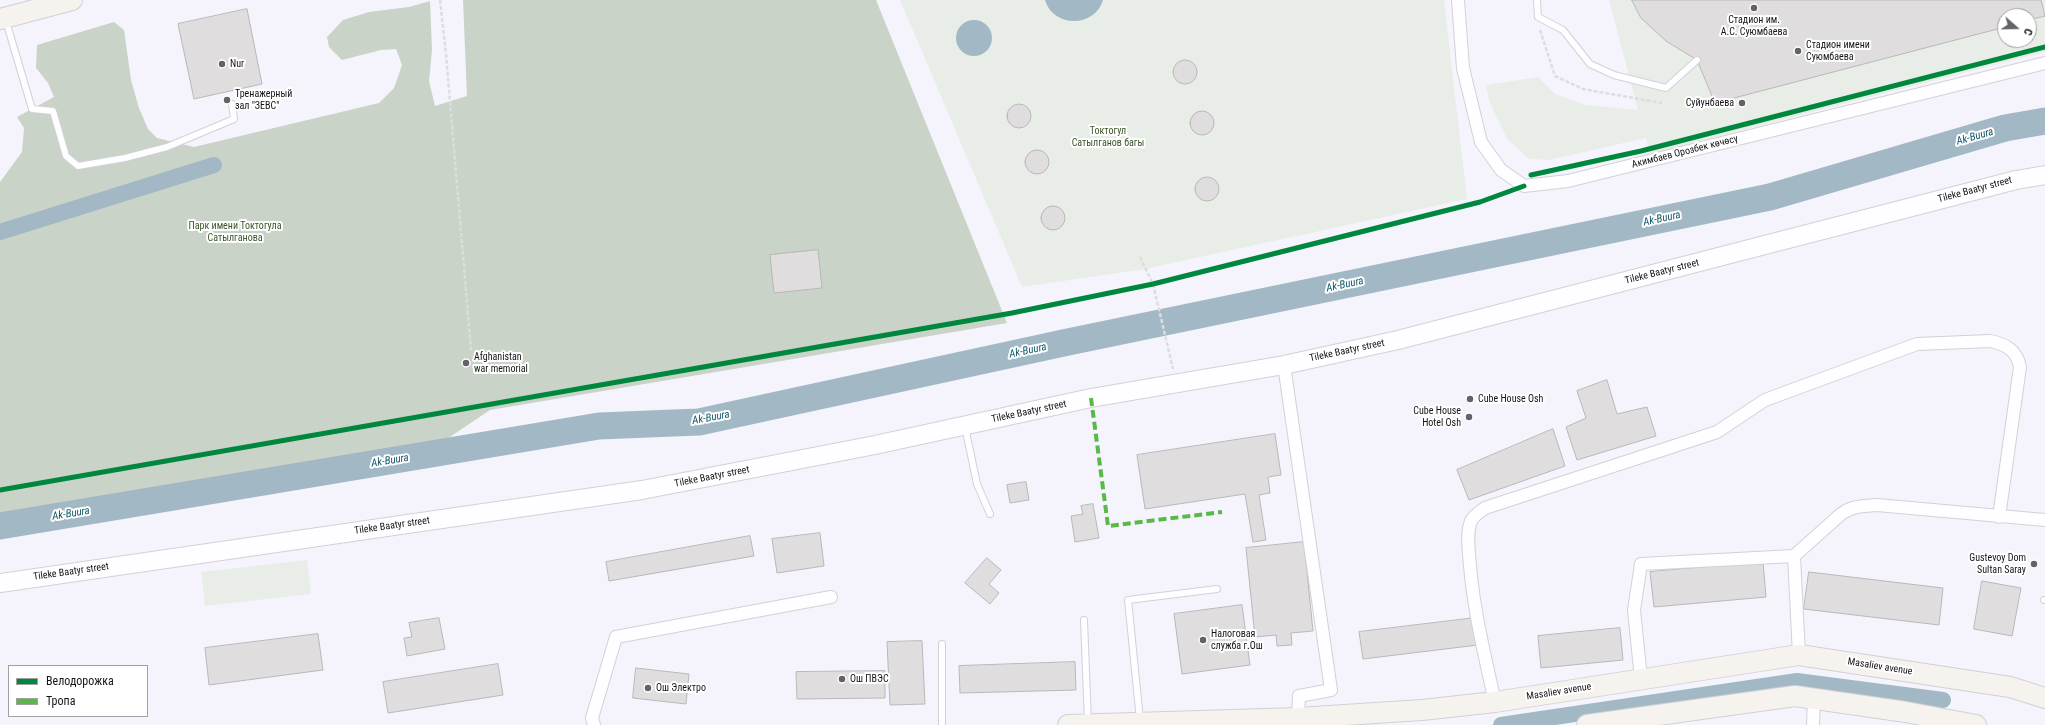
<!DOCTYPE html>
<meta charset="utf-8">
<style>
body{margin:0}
#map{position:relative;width:2045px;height:725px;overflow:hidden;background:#f5f4fc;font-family:"Roboto Condensed",sans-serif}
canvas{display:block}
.legend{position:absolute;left:8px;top:665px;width:140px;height:52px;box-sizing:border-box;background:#fff;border:1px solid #a1a1a3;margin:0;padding:5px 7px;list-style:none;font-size:12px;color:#141318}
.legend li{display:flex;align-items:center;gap:8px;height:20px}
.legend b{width:20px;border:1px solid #a1a1a3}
.north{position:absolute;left:1997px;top:8px;width:40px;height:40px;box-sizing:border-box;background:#fff;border:1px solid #a1a1a3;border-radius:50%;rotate:110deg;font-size:11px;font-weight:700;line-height:16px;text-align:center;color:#141318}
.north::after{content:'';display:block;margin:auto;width:14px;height:18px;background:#636268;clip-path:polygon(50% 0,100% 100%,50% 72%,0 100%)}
</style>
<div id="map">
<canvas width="2045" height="725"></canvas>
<ul class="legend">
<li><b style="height:5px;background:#00873e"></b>Велодорожка</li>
<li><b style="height:5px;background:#58b947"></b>Тропа</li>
</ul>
<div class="north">С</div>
</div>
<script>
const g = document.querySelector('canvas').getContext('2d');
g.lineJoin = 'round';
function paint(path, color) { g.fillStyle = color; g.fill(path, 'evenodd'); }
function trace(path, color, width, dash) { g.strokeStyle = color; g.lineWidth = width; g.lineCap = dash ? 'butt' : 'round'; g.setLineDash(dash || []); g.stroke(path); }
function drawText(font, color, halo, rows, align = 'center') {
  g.font = font + ' "Roboto Condensed",sans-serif'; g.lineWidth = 4; g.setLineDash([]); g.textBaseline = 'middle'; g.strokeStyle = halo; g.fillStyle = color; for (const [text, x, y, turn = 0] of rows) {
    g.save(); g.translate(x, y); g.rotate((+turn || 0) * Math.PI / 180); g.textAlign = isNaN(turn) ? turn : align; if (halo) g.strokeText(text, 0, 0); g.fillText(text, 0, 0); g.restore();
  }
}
paint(new Path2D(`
 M900,0H1444L1467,199L1145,269L1022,287Z
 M1609,0H2045V52L1650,154L1646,138L1549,160L1529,159L1507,139L1489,101L1486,85L1538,77L1555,94L1586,105L1638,110ZM2005,16H2029V40H2005Z
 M307,560L311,594L205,606L201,572Z`), '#e8eee7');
paint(new Path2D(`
 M463,0H876L1007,323L490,410L435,447L0,517V182L22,152L24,128L17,117L54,97L48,83L36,68L37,45L114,22L124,30L131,80L139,108L148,129L157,138L194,147L379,103L394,88L402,65L396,49L381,50L342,60L329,47L327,37L343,20L369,12L409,7L430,1L432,50L429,81L435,106L467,96Z`), '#cad3c7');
paint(new Path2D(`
 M1045,0H1103C1095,28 1053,28 1045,0Z
 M956 38a18 18 0 1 1 36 0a18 18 0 1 1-36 0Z`), '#a2b9c5');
trace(new Path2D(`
 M0,232L214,165
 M1501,725L1797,681L1943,700`), '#a2b9c5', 16);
trace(new Path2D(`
 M0,526L599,426L699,422L1068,342L1770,197L2005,128L2045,121`), '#a2b9c5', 27);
const building = new Path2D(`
 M1632,0H2041L2045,16L2029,20V16H2005V27L1715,103L1697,60L1666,41L1641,18Z
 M247,9L262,84L194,99L178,24Z
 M1173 72a12 12 0 1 1 24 0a12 12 0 1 1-24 0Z
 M1007 116a12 12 0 1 1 24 0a12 12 0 1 1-24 0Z
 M1190 123a12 12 0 1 1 24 0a12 12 0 1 1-24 0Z
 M1025 162a12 12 0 1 1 24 0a12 12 0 1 1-24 0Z
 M1195 189a12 12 0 1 1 24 0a12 12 0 1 1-24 0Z
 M1041 218a12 12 0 1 1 24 0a12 12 0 1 1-24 0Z
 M818,250L822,288L774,293L770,255Z
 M1607,380L1617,414L1647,407L1656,436L1577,460L1566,427L1586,418L1577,391Z
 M1553,429L1565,466L1469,500L1457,470Z
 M1275,434L1281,475L1268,477L1270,493L1259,495L1266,540L1253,542L1245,494L1145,509L1137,455Z
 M1026,482L1029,500L1010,503L1007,485Z
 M1093,504L1099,538L1075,542L1071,516L1083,514L1081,506Z
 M820,533L824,566L777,573L772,539Z
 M750,536L754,556L609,581L606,562Z
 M1304,542L1313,631L1291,633L1292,645L1277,646L1276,635L1255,637L1246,548Z
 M987,558L1001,570L989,584L999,593L990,604L965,583Z
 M1763,562L1766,597L1654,607L1650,572Z
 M1809,572L1943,588L1939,625L1804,609Z
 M1982,581L2021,588L2012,636L1974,629Z
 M1242,605L1250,665L1182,674L1174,614Z
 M439,618L445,649L407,656L404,638L412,637L409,623Z
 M1475,618L1478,645L1363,659L1359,632Z
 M1620,628L1623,660L1541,668L1538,636Z
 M318,634L323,670L209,685L205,648Z
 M922,641L925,704L890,705L887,642Z
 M1075,662L1076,690L960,693L959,666Z
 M498,664L503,695L388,713L383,682Z
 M636,668L689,674L686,704L633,698Z
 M885,671V698L797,699L796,672Z`);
paint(building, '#e0dddf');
trace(building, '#bab7b8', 1);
const lane = new Path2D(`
 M1537,0L1538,17L1563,30L1590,64L1614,75L1666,88L1697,60
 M6,21L32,109L53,111L66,156L78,166L125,158L167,147L234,119L232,104
 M965,427L977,484L990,514
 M2044,600H2045
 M1084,620L1088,723
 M942,644V725
 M1140,720L1128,600L1217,589`);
const street = new Path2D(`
 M1458,0L1463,68L1481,142L1501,170L1524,186L1568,181L2045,63
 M1284,365L1331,690L1299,696L1298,718
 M1794,556L1841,514C1852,506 1863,506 1877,505L2045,520
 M1641,679L1634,610L1641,564L1794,556L1799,655
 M1495,702C1485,657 1474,612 1470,566C1469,552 1466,534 1471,521C1474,515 1480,512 1485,508L1717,432L1765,400L1917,344L1990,341C2005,344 2017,350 2020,367L1999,517
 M594,725L592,718L616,637L831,597
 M1813,725L1814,698`);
const secondary = new Path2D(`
 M0,583L642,490L875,445L1091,398L1284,365L1398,340L2016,180L2045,175`);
const primary = new Path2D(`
 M0,19L72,0
 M1068,725L1298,718L1422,710L1495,702L1799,655L2010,687L2045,698
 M1587,725L1795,696L1906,712L1976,725`);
trace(lane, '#d2d1d7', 8);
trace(street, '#d2d1d7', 14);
trace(secondary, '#d2d1d7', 20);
trace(primary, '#d1d0d5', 22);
trace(new Path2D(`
 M440,0L446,54L471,350
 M1540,30L1555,76L1583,89L1662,103
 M1140,257L1153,284L1173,369`), '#dddddf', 2.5, [4, 2]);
trace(lane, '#fefdff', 6);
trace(street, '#fefdff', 12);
trace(secondary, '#fefdff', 18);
trace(primary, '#f6f2ee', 20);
trace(new Path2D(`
 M1091,398L1108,526L1222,512`), '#58b947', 4, [8, 4]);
trace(new Path2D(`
 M1531,175L1641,151L2045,47
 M0,490L1012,313L1153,284L1480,202L1524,186`), '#00873e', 5);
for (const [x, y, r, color] of [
 [1754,8,4,"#636268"],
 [1798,51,4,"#636268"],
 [222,64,4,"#636268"],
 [227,100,4,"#636268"],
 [1742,103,4,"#636268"],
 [466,363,4,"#636268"],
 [1470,399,4,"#636268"],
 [1469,417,4,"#636268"],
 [2034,564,4,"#636268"],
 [1203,640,4,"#636268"],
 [842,679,4,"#636268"],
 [648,688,4,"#636268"]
]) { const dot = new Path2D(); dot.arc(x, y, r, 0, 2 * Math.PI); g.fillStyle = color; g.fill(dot); trace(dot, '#fff', 1.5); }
drawText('10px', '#141318', '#fff', [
 ["Стадион им.",1754,20,"center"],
 ["А.С. Суюмбаева",1754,32,"center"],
 ["Стадион имени",1806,45],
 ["Суюмбаева",1806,57],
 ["Nur",230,64],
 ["Тренажерный",235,94],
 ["зал \"ЗЕВС\"",235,106],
 ["Суйунбаева",1734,103,"right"],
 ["Afghanistan",474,357],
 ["war memorial",474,369],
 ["Cube House Osh",1478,399],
 ["Cube House",1461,411,"right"],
 ["Hotel Osh",1461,423,"right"],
 ["Gustevoy Dom",2026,558,"right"],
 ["Sultan Saray",2026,570,"right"],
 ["Налоговая",1211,634],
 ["служба г.Ош",1211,646],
 ["Ош ПВЭС",850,679],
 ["Ош Электро",656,688]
], 'left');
drawText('10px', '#3b5328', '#fff', [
 ["Токтогул",1108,131],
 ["Сатылганов багы",1108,143],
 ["Парк имени Токтогула",235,226],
 ["Сатылганова",235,238]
]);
drawText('10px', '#141318', '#fff', [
 ["Акимбаев Орозбек көчөсү",1685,152,-14],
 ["Tileke Baatyr street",1975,190,-15],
 ["Tileke Baatyr street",1662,272,-14],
 ["Tileke Baatyr street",1347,351,-12],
 ["Tileke Baatyr street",1029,412,-12],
 ["Tileke Baatyr street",712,477,-11],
 ["Tileke Baatyr street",392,526,-8],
 ["Tileke Baatyr street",71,572,-8],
 ["Masaliev avenue",1880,667,9],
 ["Masaliev avenue",1559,692,-9]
]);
drawText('italic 11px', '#10556a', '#fff', [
 ["Ak-Buura",1975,137,-16],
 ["Ak-Buura",1662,219,-12],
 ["Ak-Buura",1345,285,-12],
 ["Ak-Buura",1028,351,-12],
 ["Ak-Buura",711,418,-10],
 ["Ak-Buura",390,461,-9],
 ["Ak-Buura",71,514,-9]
]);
</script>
